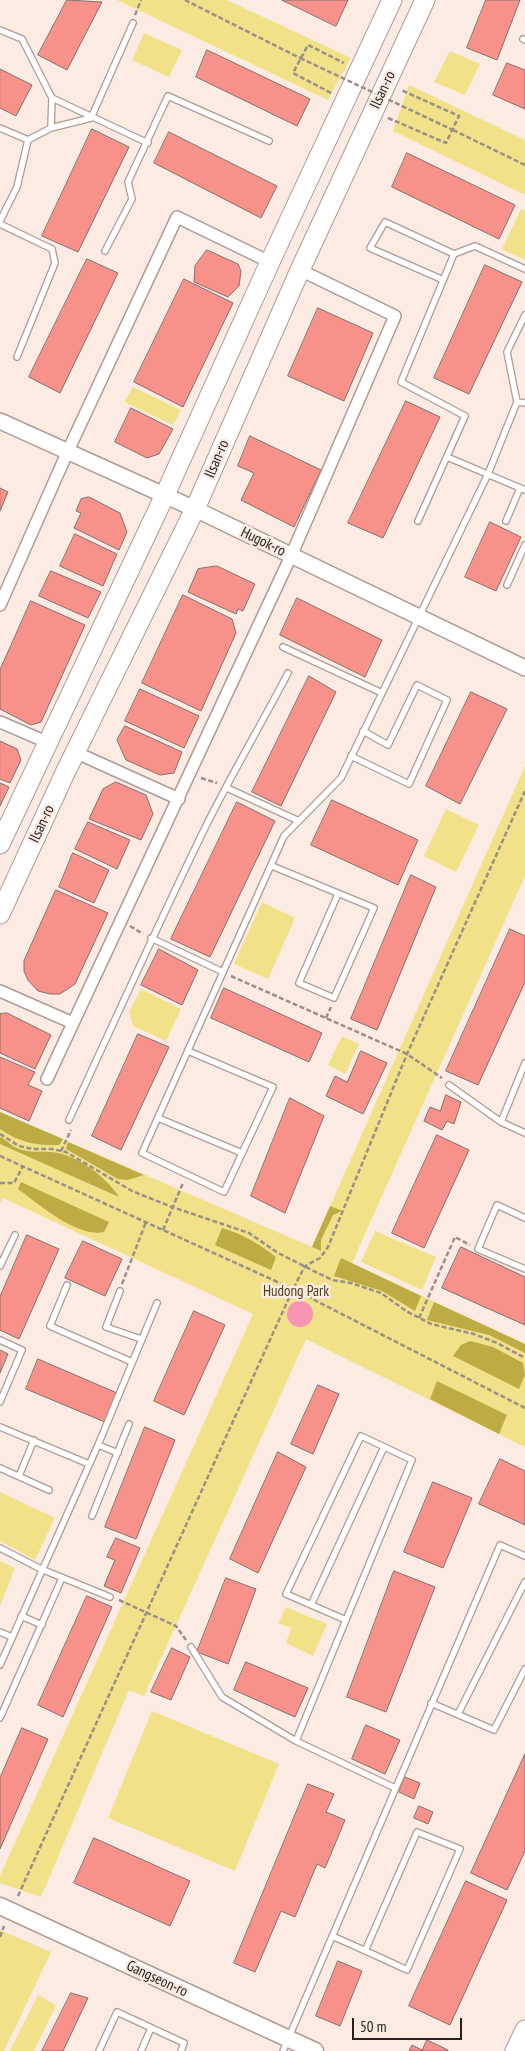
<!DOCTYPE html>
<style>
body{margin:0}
#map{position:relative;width:525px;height:2051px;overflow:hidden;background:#fcebe3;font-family:"PT Sans Narrow",sans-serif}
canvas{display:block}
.scale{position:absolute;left:352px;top:2018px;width:110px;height:22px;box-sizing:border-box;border:2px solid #25201c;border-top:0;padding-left:6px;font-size:15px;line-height:18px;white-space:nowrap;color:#25201c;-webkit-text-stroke:4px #fcebe3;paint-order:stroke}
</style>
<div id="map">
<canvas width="525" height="2051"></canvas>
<div class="scale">50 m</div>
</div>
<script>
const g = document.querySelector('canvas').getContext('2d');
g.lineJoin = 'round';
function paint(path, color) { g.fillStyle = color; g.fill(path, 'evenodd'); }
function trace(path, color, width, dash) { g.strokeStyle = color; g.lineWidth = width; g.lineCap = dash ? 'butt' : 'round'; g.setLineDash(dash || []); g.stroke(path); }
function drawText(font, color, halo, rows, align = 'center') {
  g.font = font + ' "PT Sans Narrow",sans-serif'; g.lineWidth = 5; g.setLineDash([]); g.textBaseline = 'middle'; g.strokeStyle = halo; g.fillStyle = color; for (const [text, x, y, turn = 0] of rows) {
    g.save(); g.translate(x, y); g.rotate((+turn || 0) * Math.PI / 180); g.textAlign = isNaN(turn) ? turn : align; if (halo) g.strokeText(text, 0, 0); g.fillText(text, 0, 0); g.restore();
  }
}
paint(new Path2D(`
 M117,0H227L351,58L328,100Z
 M144,33L182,50L169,77L132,60Z
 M450,51L480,64L465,95L434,82Z
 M409,85L525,140V195L393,131Z
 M521,209L525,211V260L502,249Z
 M133,387L181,410L173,425L124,402Z
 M525,766V876L352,1263L525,1344V1447L306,1339L144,1696L129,1690L41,1897L0,1883V1876L253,1314L3,1198L0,1203V1112L312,1247Z
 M446,809L479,825L456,872L424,856Z
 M262,902L295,918L268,979L234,964Z
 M141,989L181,1009L166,1041L133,1026L129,1012Z
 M342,1036L359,1044L345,1074L328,1065Z
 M375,1231L436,1257L422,1290L361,1262Z
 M0,1492L55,1518L35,1560L0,1541Z
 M0,1561L15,1568L0,1606Z
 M286,1607L327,1624L313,1656L286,1643L291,1628L278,1623Z
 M152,1711L279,1764L235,1871L108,1818Z
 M0,1930L51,1952L4,2051H0Z
 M38,1995L56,2005L34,2051H10Z`), '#f1e188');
paint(new Path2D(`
 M0,1112L63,1139L59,1145C37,1146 18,1142 0,1129Z
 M0,1137C7,1140 12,1147 19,1149C33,1154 44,1150 58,1153C81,1158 107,1178 119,1197L0,1144Z
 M68,1142L144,1175L128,1180L118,1179L66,1149Z
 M21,1182L109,1222L104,1232C77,1238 39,1204 18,1189Z
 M330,1206L342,1211L333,1215L321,1240V1251L312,1247Z
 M222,1228C243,1234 259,1244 276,1257L271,1270L215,1245Z
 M341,1258L421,1296L415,1311L382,1291L334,1276Z
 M434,1302L525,1344V1353L489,1335L427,1320Z
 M470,1341L493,1347L523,1363L525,1375L519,1389L453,1356L461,1345Z
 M437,1381L507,1415L499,1434L430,1399Z`), '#bdab44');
paint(new Path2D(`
 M287 1314a13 13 0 1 1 26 0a13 13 0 1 1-26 0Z`), '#f894b4');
const building = new Path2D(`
 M67,0L102,2L67,70L38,55Z
 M282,0H348L336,26Z
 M486,0H520L497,60L467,48Z
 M207,50L310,99L297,126L196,77Z
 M507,63L525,70V109L493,95Z
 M0,69L32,85L16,116L0,108Z
 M92,129L129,147L78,252L42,236Z
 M169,132L277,186L261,218L154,163Z
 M407,153L515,205L499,239L392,187Z
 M207,250L238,264L241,271L239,286L228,297L194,282L195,266Z
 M87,259L118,273L60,393L29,377Z
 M485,265L522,282L469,394L434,378Z
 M184,279L233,303L183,407L134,382Z
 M318,308L373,333L344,401L288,376Z
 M406,401L440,417L383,538L348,523Z
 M131,408L173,429L159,454L147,458L115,442Z
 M250,436L321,470L294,527L241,500L254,473L238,466Z
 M0,488L8,492L0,511Z
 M89,497L120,513L127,532L119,550L74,528L81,513L76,511L81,499Z
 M490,522L521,537L496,591L465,577Z
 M75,534L117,554L103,586L60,566Z
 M217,566L255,584L243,611L238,609L236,614L188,592L198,569Z
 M51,571L101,592L88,618L39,596Z
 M183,595L232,619L236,633L201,711L142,683Z
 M297,598L382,640L365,677L280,635Z
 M31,601L85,625L41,722L31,725L0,709V670Z
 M309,676L336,692L281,806L252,792Z
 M140,689L199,716L184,748L125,721Z
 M471,692L507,709L460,804L426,786Z
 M125,726L182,752L174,773L160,775L126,760L117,740Z
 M0,741L17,749L21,760L10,783L0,779Z
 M116,782L146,795L153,814L141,840L89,819L103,789Z
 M0,783L9,787L0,806Z
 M332,800L418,840L398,885L311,845Z
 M237,802L275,821L210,957L171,939Z
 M88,822L130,840L117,869L75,849Z
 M73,853L109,870L94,903L59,887Z
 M411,875L436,887L377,1030L351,1019Z
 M56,890L108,913L75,984L60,994H50L38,991L28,980L24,971V961Z
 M510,929L525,936V982L478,1085L446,1071Z
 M159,949L198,970L182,1005L141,985Z
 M224,988L322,1033L309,1062L211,1018Z
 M7,1013L51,1035L35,1069L0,1053V1014Z
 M138,1034L169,1047L121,1150L92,1136Z
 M361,1051L387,1063L363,1114L326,1096L335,1076L347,1082Z
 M0,1057L35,1072L28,1085L42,1091L29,1121L0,1108Z
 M446,1095L461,1102L454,1124L447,1121L442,1130L424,1121L430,1107L440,1111Z
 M290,1098L324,1116L285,1213L251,1196Z
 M437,1135L469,1150L424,1248L392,1233Z
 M27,1235L59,1249L19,1339L0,1330V1297Z
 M83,1241L122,1259L105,1296L65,1278Z
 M461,1247L525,1277V1325L442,1288Z
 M194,1311L225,1325L184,1415L154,1401Z
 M0,1350L8,1354L0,1373Z
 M38,1359L117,1393L105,1422L26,1389Z
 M318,1385L339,1394L313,1454L291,1444Z
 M145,1427L175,1440L136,1539L105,1527Z
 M278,1452L306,1467L258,1573L230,1559Z
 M500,1459L525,1471V1525L479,1504Z
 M433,1482L472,1498L443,1568L404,1552Z
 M116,1538L140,1548L121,1593L104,1586L115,1560L107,1557Z
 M394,1571L435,1587L386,1712L347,1697Z
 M226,1578L256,1589L228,1664L197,1652Z
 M87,1596L112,1607L63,1717L38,1705Z
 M172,1648L190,1657L171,1700L151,1692Z
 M246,1662L308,1688L295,1717L234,1690Z
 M366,1725L400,1740L385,1774L352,1759Z
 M22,1728L48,1739L0,1849V1778Z
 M525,1754V1851L507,1890L471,1873Z
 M405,1777L420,1783L414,1799L399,1792Z
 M308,1784L334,1794L326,1812L345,1820L325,1868L317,1864L295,1917L281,1911L255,1972L234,1963Z
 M419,1806L433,1812L428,1824L414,1818Z
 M94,1838L190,1881L170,1926L74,1883Z
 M466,1881L507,1900L450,2025L409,2006Z
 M338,1961L362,1971L340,2026L316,2016Z
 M71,1993L88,1998L63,2051H42Z
 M427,2040L448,2050V2051H409L412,2045L422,2050Z`);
paint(building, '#f79189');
trace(building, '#80706e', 1);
const service = new Path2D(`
 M0,30L22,39L52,98L148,143
 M523,39L525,40
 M0,128L28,140
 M51,128L52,98
 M0,221L17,187L28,140L51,128L91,118L133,23
 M0,224L52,249L55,263L17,357
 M105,251L132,199L128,182L168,96L269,141
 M441,279L370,248L385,222L454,254
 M517,402L525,403
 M447,457L525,490
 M418,521L465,416L401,382L454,254L475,246L525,269
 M506,521L520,488
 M507,585L525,545
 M283,647L382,693
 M351,756L409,784L447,700L417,685L388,745L363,731
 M227,788L299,821
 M272,866L374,908L334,998L299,983L338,894
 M151,938L223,972
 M188,1051L273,1087L224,1192L142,1153L284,836L341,778L488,474L517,402L507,352L525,315
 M449,1085L501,1122L525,1133
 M158,1118L242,1153
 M69,1120C113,1024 156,929 202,834C228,780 260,727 288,673
 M501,1122L525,1063
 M525,1218L497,1205L478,1249L525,1269
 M0,1266L15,1235
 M67,1285L50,1326L132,1362
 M120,1291L106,1327L141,1339
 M0,1340L22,1350L0,1402
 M0,1427L89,1464
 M98,1445L118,1453
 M0,1468L49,1490
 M19,1476L34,1440
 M92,1516L129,1424
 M0,1548L41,1569L110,1597
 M311,1605L384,1447
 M21,1616L42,1625
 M0,1632L12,1637
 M191,1647L222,1697L296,1741L395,1788
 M0,1665L98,1445L157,1303
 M431,1703L494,1730L525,1669
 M458,1714L525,1582
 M0,1718L62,1578
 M296,1741L412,1460L361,1436L286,1594L346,1620
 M332,1936C357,1947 382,1958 407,1970L460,1849L417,1832L365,1951
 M99,2051L117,2012L184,2043L181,2051
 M141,2051L151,2028
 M283,2051L500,1545L525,1556`);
const minor = new Path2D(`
 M0,605L67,453L177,217L270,262
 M0,722L49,743
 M77,753L179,799
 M0,991L73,1023
 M47,1079L291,556L395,316L300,270`);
const tertiary = new Path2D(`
 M0,421L195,509L525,668`);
const secondary = new Path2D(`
 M0,1906L315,2051`);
const primary = new Path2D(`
 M0,844L164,497L270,262L392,0
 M0,914L65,773L195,509L300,270L425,0
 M515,2051L525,2030`);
trace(service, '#ac9c94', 8);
trace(minor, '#ac9c94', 14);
trace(tertiary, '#ac9c94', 18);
trace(secondary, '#ac9c94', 19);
trace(primary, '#ac9c94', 21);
trace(new Path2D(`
 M185,0L300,58
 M135,15L141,0
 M331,93L293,73L308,45L344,63
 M388,118L446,143L459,116L401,90
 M453,130L525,165
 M201,778L217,783
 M130,926L143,934
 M231,976L407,1054L442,1078
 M326,1018L331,1007
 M0,1134L19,1146L32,1149H52L66,1152L132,1191L172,1207L249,1233L278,1253L332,1280L351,1283L381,1293L406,1311L431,1324L474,1334L497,1343L525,1358
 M61,1151L71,1130
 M0,1156L293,1289L525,1408
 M0,1183H14L23,1166
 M163,1230L183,1183
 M122,1284L146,1222
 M419,1318L455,1237L470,1245
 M119,1600L176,1626L186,1640
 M18,1896L293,1289L305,1266L320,1258L328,1247L407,1054L525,791
 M0,1937L4,1926`), '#9b8f89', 2.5, [5, 2.5]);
trace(service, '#fff', 5.5);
trace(minor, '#fff', 11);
trace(tertiary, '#fff', 15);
trace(secondary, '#fff', 16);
trace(primary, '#fff', 19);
trace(new Path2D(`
 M300,58L453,130`), '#9b8f89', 2.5, [5, 2.5]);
drawText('15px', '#25201c', '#fcebe3', [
 ["Ilsan-ro",383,90,-65],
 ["Ilsan-ro",217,459,-67],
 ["Hugok-ro",263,542,26],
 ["Ilsan-ro",42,824,-65],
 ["Gangseon-ro",157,1979,25]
]);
drawText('15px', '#484116', '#fcebe3', [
 ["Hudong Park",296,1292]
]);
</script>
